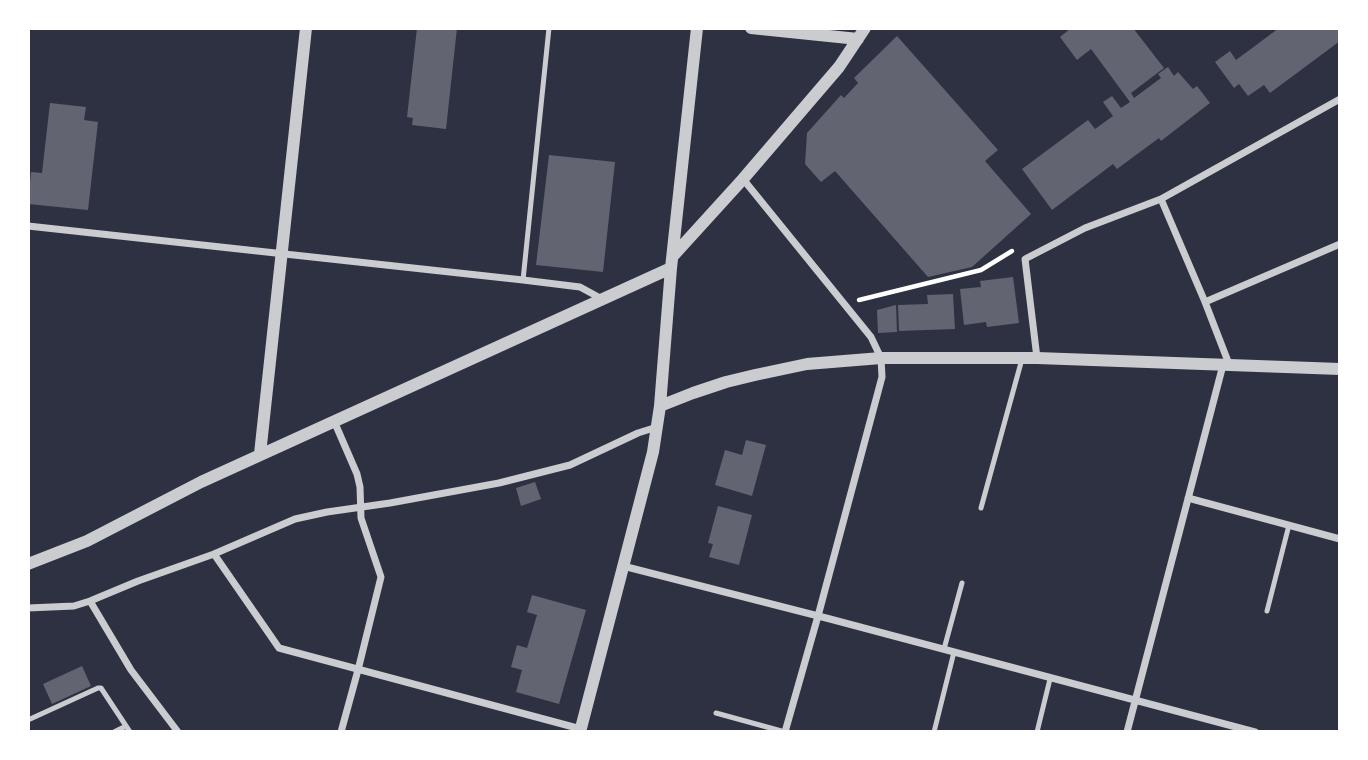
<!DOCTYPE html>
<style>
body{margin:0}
#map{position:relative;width:1368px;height:760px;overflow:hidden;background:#2d3142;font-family:Manrope,sans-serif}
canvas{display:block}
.frame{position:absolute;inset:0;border:30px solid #fff;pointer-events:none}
</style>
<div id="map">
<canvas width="1368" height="760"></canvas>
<div class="frame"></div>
</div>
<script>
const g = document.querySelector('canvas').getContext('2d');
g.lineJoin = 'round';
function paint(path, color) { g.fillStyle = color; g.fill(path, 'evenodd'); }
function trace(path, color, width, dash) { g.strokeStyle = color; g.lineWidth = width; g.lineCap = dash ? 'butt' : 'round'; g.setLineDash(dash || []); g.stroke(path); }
paint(new Path2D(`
 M417,28H457L446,129L412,125L413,118L407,117Z
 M1071,28H1133L1164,68L1131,93L1134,98L1161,78L1158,74L1168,67L1174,76L1178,72L1193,89L1197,86L1210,103L1161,141L1159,138L1117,169L1113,164L1052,210L1022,169L1088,120L1095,129L1113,116L1103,102L1112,96L1121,108L1130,102L1091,49L1077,60L1060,37Z
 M1279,28H1340V41L1270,93L1264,85L1248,96L1239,84L1234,88L1215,62L1230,51L1236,60Z
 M897,36L998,150L985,161L1031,214L972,267L928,277L835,171L821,182L805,164L807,133L841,95L844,98L858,83L854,78Z
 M50,103L86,107L84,120L98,122L88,210L28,204L31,172L42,173Z
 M549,155L615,162L603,272L536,265Z
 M1013,277L1019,323L987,327L986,322L964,325L960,289L981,287L980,281Z
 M953,294L955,329L899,331L898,305L928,304L927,295Z
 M896,305L897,332L878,333L877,310Z
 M746,440L766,445L752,496L715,485L725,450L742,455Z
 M535,482L541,499L521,506L516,488Z
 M718,506L752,515L739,565L709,557L713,544L708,543Z
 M532,595L586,610L559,704L516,692L522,670L511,667L517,645L527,648L537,615L527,612Z
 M82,666L91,686L52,704L43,684Z`), '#626471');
trace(new Path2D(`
 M859,300L981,270L1012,251`), '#fff', 4.5);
trace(new Path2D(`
 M523,280L549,28
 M981,508L1022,359
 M1267,611L1289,525
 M944,649L962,583
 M716,713L785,732
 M28,720L98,688H101L130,732
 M114,732L126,726
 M934,732L954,652
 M1037,732L1050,679`), '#caccd0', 5);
trace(new Path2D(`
 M743,179L871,337L881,358L882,377L818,616L785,732
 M1161,199L1205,302L1229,364
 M28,226L523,280L580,287L602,299
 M1205,302L1340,244
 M1037,358L1025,259L1085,228L1161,199L1340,99
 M334,421L357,474L360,487L361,518L381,577L358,670L341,732
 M1188,498L1340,539
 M214,554L279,648L581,729
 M623,566L830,619L1255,732
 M90,601L131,670L178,732
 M28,608L74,606L90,601L138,581L214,554L295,519L327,512L390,503L499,483L570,465L638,433L657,427
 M1127,732L1223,365`), '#caccd0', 7);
trace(new Path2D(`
 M751,28L858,39
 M673,256L743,179L839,67L865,28
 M660,406L693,393L726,382L755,375L807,364L881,358H1037L1340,369
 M260,454L306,28
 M28,564L87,541L201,482L671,268
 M580,732L653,452L660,406L671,268L697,28`), '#caccd0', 12);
</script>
